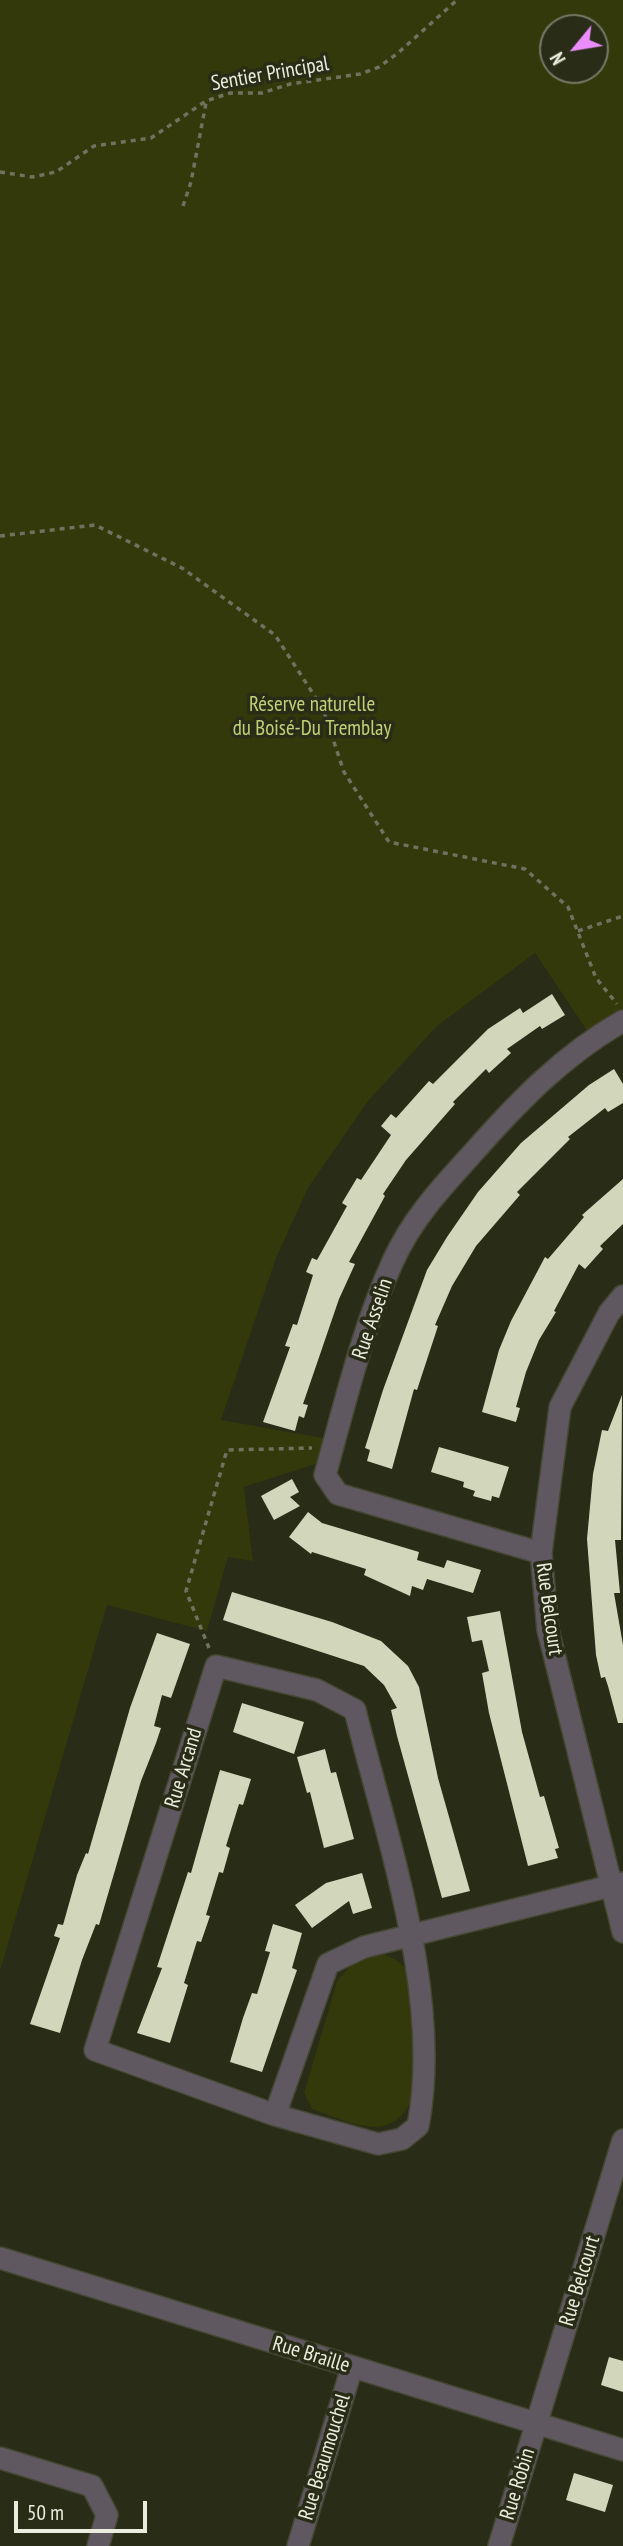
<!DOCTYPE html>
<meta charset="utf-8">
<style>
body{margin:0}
#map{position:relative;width:623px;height:2546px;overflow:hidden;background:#292c16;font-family:"PT Sans Narrow",sans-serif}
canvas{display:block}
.north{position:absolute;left:539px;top:14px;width:70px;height:70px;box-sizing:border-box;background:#292c16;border:2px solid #767966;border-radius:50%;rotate:240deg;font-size:19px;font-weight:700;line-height:28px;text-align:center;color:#eaedde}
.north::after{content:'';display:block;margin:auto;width:24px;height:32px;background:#eb8dfc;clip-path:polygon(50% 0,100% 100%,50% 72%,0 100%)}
.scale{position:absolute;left:14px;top:2501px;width:133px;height:32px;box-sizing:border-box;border:4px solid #eaedde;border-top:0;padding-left:9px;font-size:21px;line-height:24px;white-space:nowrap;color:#eaedde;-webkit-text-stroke:5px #292c16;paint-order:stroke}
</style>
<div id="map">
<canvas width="623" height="2546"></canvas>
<div class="north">N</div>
<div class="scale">50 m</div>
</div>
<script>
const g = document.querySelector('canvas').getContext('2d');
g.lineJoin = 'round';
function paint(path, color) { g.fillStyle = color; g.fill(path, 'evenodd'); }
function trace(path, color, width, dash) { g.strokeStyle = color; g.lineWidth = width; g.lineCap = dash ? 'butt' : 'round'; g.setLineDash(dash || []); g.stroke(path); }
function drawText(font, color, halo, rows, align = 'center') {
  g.font = font + ' "PT Sans Narrow",sans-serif'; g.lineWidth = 7; g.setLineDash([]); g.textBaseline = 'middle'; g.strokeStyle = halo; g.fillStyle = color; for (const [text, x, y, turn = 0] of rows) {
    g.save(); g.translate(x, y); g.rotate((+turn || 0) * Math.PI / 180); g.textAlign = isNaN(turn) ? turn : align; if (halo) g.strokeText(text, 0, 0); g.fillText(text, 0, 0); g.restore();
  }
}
paint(new Path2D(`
 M0,0H623V1021L592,1038L535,953L437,1026L368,1101L308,1188L276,1258L221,1420L329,1439L322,1462L244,1487L253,1561L228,1557L207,1631L107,1605L0,1971ZM553,28H595V70H553Z
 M383,1954C392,1958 400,1960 405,1969C421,2002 412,2065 411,2101C390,2146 348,2121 312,2109L304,2093L337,1981L354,1962Z`), '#33390b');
paint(new Path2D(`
 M552,994L565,1015L542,1029L540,1026L507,1049L511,1053L489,1073L486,1069L453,1102L455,1104L406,1160L383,1194L385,1196L349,1262L355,1264L339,1299L303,1404L308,1405L304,1418L299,1416L295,1431L263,1422L290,1347L285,1346L293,1324L297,1325L313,1275L306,1272L312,1258L317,1260L347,1206L342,1203L357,1178L361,1180L391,1135L381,1126L391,1114L396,1118L429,1081L433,1084L488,1029L520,1008L523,1013Z
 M614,1069L623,1084V1103L608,1112L605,1108L568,1137L570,1139L517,1192L520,1195L476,1246L452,1286L435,1325L438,1326L417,1390L414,1389L392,1469L367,1461L370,1450L365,1448L383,1390L427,1270L447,1237L478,1192L521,1143L589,1085Z
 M623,1179V1224L600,1246L603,1249L585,1269L579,1264L554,1311L556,1312L539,1340L526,1372L516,1407L520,1408L516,1422L482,1412L499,1350L511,1321L545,1257L548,1259L584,1217L582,1215Z
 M622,1395L621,1540H615L620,1593H614L623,1645V1723H618L608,1686L605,1677L601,1678L596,1655L587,1539L593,1474L602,1430L608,1431Z
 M439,1447L509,1467L499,1498L492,1496L491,1501L473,1496L475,1491L463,1487L464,1482L431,1472Z
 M292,1479L299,1492L290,1497L300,1506L274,1520L261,1496Z
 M308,1512L322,1523L419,1552L417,1560L444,1568L447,1560L481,1570L473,1593L427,1579L423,1590L412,1586L410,1596L364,1575L366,1569L312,1552L311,1554L289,1537Z
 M232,1592L332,1622L381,1641L408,1666L419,1687L438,1778L470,1891L442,1898L397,1736L391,1710L397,1708L384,1685L364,1666L223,1620Z
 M500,1611L522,1732L540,1797L544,1796L559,1848L555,1849L558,1858L528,1866L489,1713L482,1673L489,1671L482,1640L472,1642L467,1617Z
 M157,1633L190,1644L171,1698L162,1695L154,1726L161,1728L156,1743L141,1781L99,1925L96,1924L82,1960L60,2033L30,2024L60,1938L54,1936L58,1924L63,1925L77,1875L86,1853L88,1854L130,1708Z
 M242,1703L304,1722L294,1754L233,1732Z
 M325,1749L331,1773L336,1772L354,1839L324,1848L310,1792L307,1793L297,1757Z
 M220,1770L251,1779L243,1805L239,1804L226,1846L230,1848L223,1873L219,1872L206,1915L210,1916L201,1942L197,1941L184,1983L188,1985L170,2043L137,2033L162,1968L157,1967L188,1872L191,1873Z
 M362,1873L372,1908L353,1914L349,1901L312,1928L295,1905L326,1883Z
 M273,1924L302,1933L292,1968L297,1970L262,2072L230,2062L243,2018L252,1993L257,1994L270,1952L265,1951Z
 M609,2357L623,2361V2392L601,2385Z
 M574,2473L613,2485L605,2512L566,2500Z`), '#d2d7bb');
const minor = new Path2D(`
 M623,1296L609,1313L560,1407L541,1553L548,1630L623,1932
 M541,1553L338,1494L325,1475C345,1404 362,1329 393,1261C412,1219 441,1188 472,1154C517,1103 563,1055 623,1021
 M216,1666L317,1690L355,1710C386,1836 443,1997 418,2126L402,2139L378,2144L275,2115L95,2050Z
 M275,2115L328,1964L364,1947L623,1883
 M0,2258L623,2450
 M0,2458L92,2486L107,2515L98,2546
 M298,2546L352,2367
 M499,2546L623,2140`);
trace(minor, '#444732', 24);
trace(new Path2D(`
 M0,172L32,177L56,172L94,146L151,138L206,101L230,93H262L290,84L360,74L379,67L398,53L457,0
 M183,206L191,182L206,103
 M0,536L95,525L182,568L275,635L323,709L344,772L389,842L525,869L568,907L596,978L617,1004
 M578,931L623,916
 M209,1648L186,1591L227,1450L312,1448`), '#6f725f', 3.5, [5, 5]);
trace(minor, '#605861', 21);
drawText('21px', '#eaedde', '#292c16', [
 ["Sentier Principal",270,74,-10],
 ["Rue Asselin",373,1319,-71],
 ["Rue Belcourt",549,1609,82],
 ["Rue Arcand",184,1768,-73],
 ["Rue Belcourt",580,2281,-73],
 ["Rue Braille",311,2355,17],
 ["Rue Beaumouchel",325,2457,-73],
 ["Rue Robin",518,2484,-73]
]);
drawText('21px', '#c2d179', '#292c16', [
 ["Réserve naturelle",312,705],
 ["du Boisé-Du Tremblay",312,729]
]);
</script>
